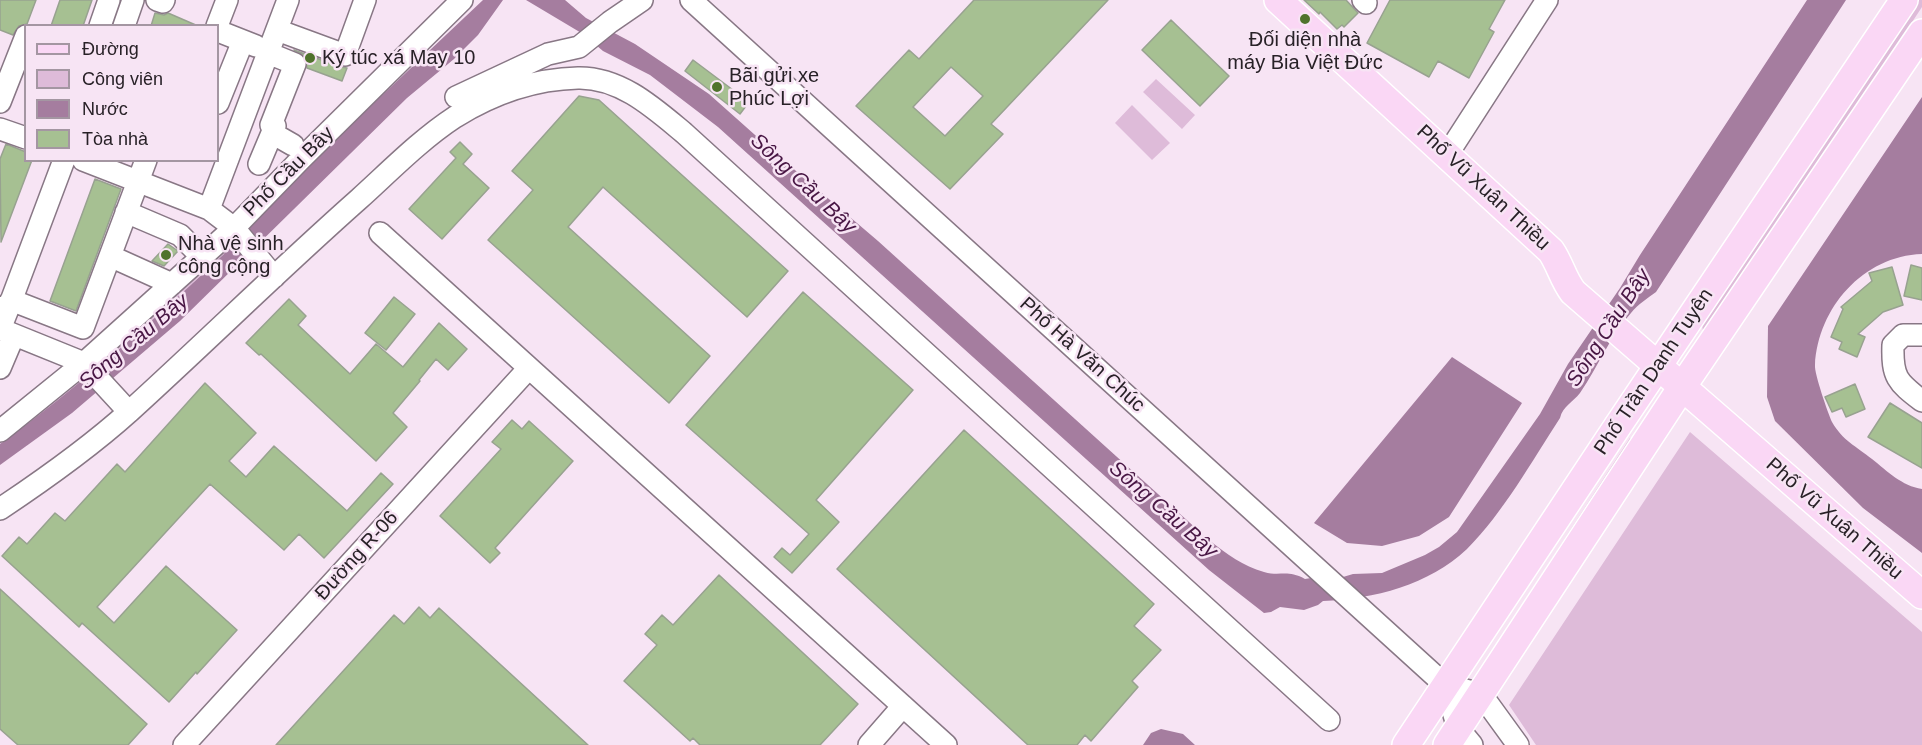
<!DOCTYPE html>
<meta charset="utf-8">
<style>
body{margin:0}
#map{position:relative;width:1922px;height:745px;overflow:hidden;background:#f7e4f4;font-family:Arial,sans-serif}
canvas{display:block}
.legend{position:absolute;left:24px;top:24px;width:195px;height:138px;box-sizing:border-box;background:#f7e4f4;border:2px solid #a496a2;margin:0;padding:8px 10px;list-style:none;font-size:18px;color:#282127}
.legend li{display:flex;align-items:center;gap:12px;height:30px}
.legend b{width:30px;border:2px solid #a496a2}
</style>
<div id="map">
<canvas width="1922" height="745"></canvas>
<ul class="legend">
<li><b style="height:8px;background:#fad7f5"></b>Đường</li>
<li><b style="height:16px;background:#debbd9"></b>Công viên</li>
<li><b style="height:16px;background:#a57d9f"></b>Nước</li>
<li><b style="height:16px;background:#a6c092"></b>Tòa nhà</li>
</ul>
</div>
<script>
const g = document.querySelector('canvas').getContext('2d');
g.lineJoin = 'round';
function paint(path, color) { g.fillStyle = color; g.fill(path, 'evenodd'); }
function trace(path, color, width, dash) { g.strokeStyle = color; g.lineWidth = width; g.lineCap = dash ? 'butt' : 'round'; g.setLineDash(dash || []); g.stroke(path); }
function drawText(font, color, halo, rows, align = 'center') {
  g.font = font + ' Arial,sans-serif'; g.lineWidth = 5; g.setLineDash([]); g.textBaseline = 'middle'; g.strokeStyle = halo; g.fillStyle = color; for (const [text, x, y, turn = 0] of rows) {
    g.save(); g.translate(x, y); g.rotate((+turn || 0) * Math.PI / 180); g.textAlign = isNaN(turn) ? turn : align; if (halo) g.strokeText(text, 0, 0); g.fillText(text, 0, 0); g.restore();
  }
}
paint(new Path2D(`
 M1916,0H1922V7L1710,329L1703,331L1702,325Z
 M1156,79L1195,115L1182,129L1143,92Z
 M1132,105L1170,143L1152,160L1115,123Z
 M228,244L225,253C153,321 80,386 0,444V436Z
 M1690,432L1922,632V745H1536L1509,705Z
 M1630,438L1638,443L1502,647L1497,643Z`), '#debbd9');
paint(new Path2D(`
 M483,0H503L478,35L454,59L407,98L180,321L72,413L0,465V444C80,386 153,321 224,254L228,244L306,167Z
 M526,0H565L586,18L635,44L709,94L782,159L878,241L1210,541C1227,554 1243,566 1264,572C1281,577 1286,569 1305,579L1323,576L1343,577L1353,574L1382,573L1425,555L1439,547L1457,532L1540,414L1568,364L1620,288L1640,255L1807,0H1846L1656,292C1648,298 1638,304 1631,313C1610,336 1598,367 1580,393C1573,402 1563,406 1560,418C1532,461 1503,513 1467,549C1429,585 1374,599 1323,601L1318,605L1304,610L1280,607L1271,612L1264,613L1209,570L718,127L650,75L603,51L583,34Z
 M1922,97V254C1863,256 1818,308 1815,365C1814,373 1828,413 1832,422C1843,441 1856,446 1872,459C1887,471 1902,486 1922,489V553L1863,508L1775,421L1767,397L1768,326Z
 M1452,357L1522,403L1449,517L1419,536L1382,546L1347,543L1314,523Z
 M1161,729L1183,734L1195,745H1143L1151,733Z`), '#a57d9f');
const building = new Path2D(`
 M0,0H36L27,24L19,26L13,35L0,30Z
 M60,0H92L83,26H51Z
 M974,0H1108L991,124L1003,134L950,189L856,106L909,50L919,59ZM951,67L983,96L945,136L913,107Z
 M1304,0H1346L1358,13L1344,27L1342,25L1337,29L1320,12L1319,14Z
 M1390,0H1505L1489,29L1494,32L1469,78L1438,61L1429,77L1367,43Z
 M155,13L164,15L168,13L198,26H151Z
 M1171,20L1229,76L1200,106L1142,50Z
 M294,50L341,67L347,68L342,81L307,68L305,57Z
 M693,60L749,102L740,114L685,71Z
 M579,96L599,100L788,271L747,317L603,187L568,227L710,356L669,403L488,240L533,190L512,171Z
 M460,142L472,154L463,164L489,188L442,239L409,209L456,158L450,152Z
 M6,144L26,152V160H32L1,242L0,159Z
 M95,179L121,189L76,311L50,301Z
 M168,244L178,251L164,266L152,261Z
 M1911,265L1922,268V300L1904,296Z
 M1892,267L1903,305L1883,312L1858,334L1865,337L1857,357L1839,349L1842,342L1831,337L1843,309L1841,307L1872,281L1869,273Z
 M803,292L913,390L816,500L839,522L792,573L774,557L782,548L790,555L809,534L686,425Z
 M394,297L415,314L386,350L365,333Z
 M289,299L306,316L298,325L350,374L376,344L403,367L439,323L467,349L448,370L436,359L419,380L420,381L393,413L407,427L376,461L261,354L259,355L246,343Z
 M205,383L256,433L229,461L246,477L274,446L347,511L381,473L393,484L324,558L299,534L284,550L210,484L97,607L114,623L166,566L237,630L197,674L196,672L169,702L82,623L79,627L2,556L19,537L27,544L55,513L65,521L117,464L125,472Z
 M1855,384L1865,409L1846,417L1842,408L1832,412L1825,397Z
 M1890,403L1922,423V468L1868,437Z
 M512,420L522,429L529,421L573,461L495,548L500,553L490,563L440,516L501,449L492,442Z
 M964,430L1154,604L1134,626L1161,650L1132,681L1138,687L1091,741L1085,735L1077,745H1028L837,569Z
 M719,575L858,704L820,745H700L693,738L690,741L624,681L657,645L645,634L662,615L673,625Z
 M0,589L147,724L128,745H18L0,729Z
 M419,607L430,618L439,608L588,745H276L394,615L404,624Z`);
paint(building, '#a6c092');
trace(building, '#98a290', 1.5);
const minor = new Path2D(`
 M157,0L163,2L164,0
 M691,0L1445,685L1481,694L1518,745
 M1363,0L1366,3
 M100,26L109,0
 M124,26L133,0
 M217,26L227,0
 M277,30L345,55L365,0
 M218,31L256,46
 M456,97L548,54L579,47L610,22L642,0
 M0,102L26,36
 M218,103L243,41
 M0,129L26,138
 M272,133L293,145
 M1447,155L1547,0
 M83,160L209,209L288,0
 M259,164L275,126L271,125L295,64L268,53
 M209,209L234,228L274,277
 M126,212L180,235L202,257
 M380,233L946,745
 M110,256L172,284
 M11,300L83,328L146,160
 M3,307L8,309L64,160
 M8,309L0,329L84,363L129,412
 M1922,335H1903L1893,345C1892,377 1897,382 1922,401
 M0,368L14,335
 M0,431L84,363L234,228L301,159L462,0
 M0,509C45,479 89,448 130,411C207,341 281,268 359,199C390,171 420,140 455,117C492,94 534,79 578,78C620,77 654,108 684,133L1329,720
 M1445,685L1458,728L1472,745
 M184,745L529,368
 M869,745L903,706`);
const major = new Path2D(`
 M1278,0L1551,251C1560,264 1563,279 1573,292L1922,595
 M1406,745L1617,427L1904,0
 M1447,745L1682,387L1922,33`);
trace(minor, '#887785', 24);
trace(major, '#fff', 30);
trace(minor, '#fff', 21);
trace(major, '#fad7f5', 27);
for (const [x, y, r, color] of [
 [1305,19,6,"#4f732c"],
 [310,58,6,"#4f732c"],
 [717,87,6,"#4f732c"],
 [166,255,6,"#4f732c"]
]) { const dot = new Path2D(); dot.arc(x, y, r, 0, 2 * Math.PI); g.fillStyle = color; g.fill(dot); trace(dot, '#f7e4f4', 2); }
drawText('20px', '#282127', '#f7e4f4', [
 ["Đối diện nhà",1305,40,"center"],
 ["máy Bia Việt Đức",1305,63,"center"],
 ["Ký túc xá May 10",322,58],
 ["Bãi gửi xe",729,76],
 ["Phúc Lợi",729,99],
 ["Nhà vệ sinh",178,244],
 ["công cộng",178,267]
], 'left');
drawText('20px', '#282127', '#f7e4f4', [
 ["Phố Cầu Bây",289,172,-45],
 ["Phố Vũ Xuân Thiều",1483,188,43],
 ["Phố Hà Văn Chúc",1082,355,42],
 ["Phố Trần Danh Tuyên",1654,372,-56],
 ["Phố Vũ Xuân Thiều",1834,519,41],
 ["Đường R-06",357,556,-48]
]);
drawText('italic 21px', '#481644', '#f7e4f4', [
 ["Sông Cầu Bây",803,184,43],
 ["Sông Cầu Bây",1609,328,-57],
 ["Sông Cầu Bây",134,342,-40],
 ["Sông Cầu Bây",1163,510,41]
]);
</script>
